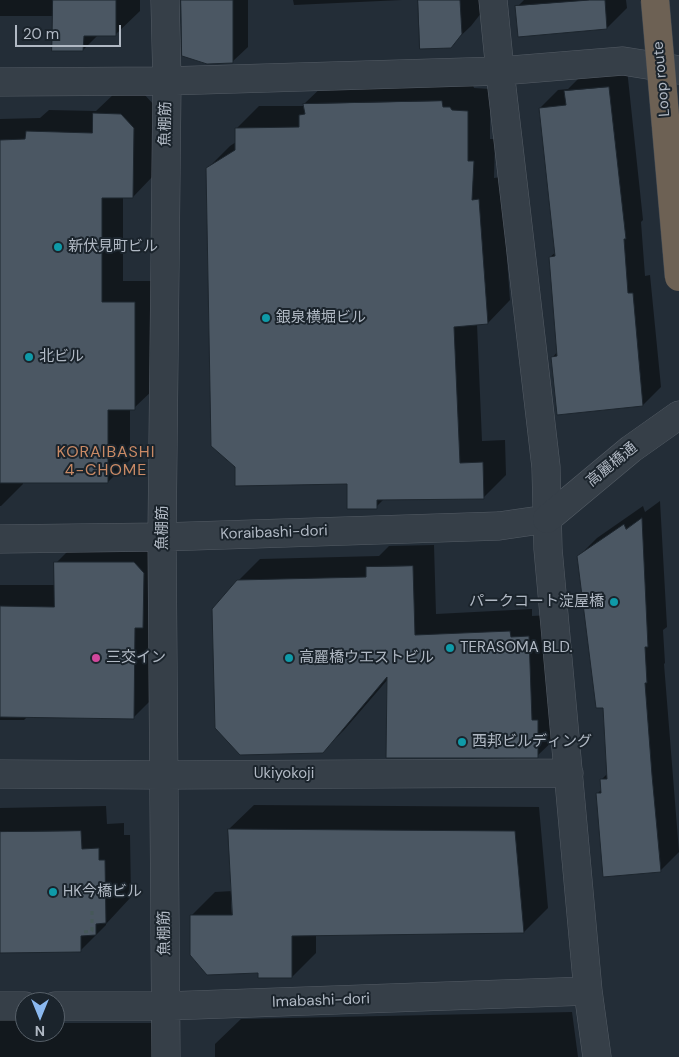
<!DOCTYPE html>
<meta charset="utf-8">
<style>
body{margin:0}
#map{position:relative;width:679px;height:1057px;overflow:hidden;background:#232d37;font-family:"DM Sans",sans-serif}
canvas{display:block}
.north{position:absolute;left:15px;top:992px;width:50px;height:50px;box-sizing:border-box;background:#1b242c;border:1px solid #576069;border-radius:50%;rotate:180deg;font-size:14px;font-weight:700;line-height:20px;text-align:center;color:#b1b9c4}
.north::after{content:'';display:block;margin:auto;width:18px;height:22px;background:#8bb8ef;clip-path:polygon(50% 0,100% 100%,50% 72%,0 100%)}
.scale{position:absolute;left:15px;top:25px;width:106px;height:22px;box-sizing:border-box;border:2px solid #b1b9c4;border-top:0;padding-left:6px;font-size:15px;line-height:18px;white-space:nowrap;color:#b1b9c4;-webkit-text-stroke:4px #1b242c;paint-order:stroke}
</style>
<div id="map">
<canvas width="679" height="1057"></canvas>
<div class="north">N</div>
<div class="scale">20 m</div>
</div>
<script>
const g = document.querySelector('canvas').getContext('2d');
g.lineJoin = 'round';
function paint(path, color) { g.fillStyle = color; g.fill(path, 'evenodd'); }
function trace(path, color, width, dash) { g.strokeStyle = color; g.lineWidth = width; g.lineCap = dash ? 'butt' : 'round'; g.setLineDash(dash || []); g.stroke(path); }
function drawText(font, color, halo, rows, align = 'center') {
  g.font = font + ' "DM Sans","Noto Sans JP",sans-serif'; g.lineWidth = 4; g.setLineDash([]); g.textBaseline = 'middle'; g.strokeStyle = halo; g.fillStyle = color; for (const [text, x, y, turn = 0] of rows) {
    g.save(); g.translate(x, y); g.rotate((+turn || 0) * Math.PI / 180); g.textAlign = isNaN(turn) ? turn : align; if (halo) g.strokeText(text, 0, 0); g.fillText(text, 0, 0); g.restore();
  }
}
paint(new Path2D(`
 M0,0H140V11L115,35H98L83,50L54,16H0Z
 M183,0H248V47L232,62Z
 M293,0H402L294,5Z
 M419,0H482V12L471,26L450,46Z
 M524,0H626L627,8L607,28L517,7Z
 M627,69L643,220L641,222L645,276L650,275L661,387L643,405L553,357L558,351L550,257L556,252L540,108L558,90L568,89L583,74Z
 M327,82L473,85L474,88L490,89V139H495L494,178L501,177L510,300L488,323L477,324L482,441L505,440L506,475L483,498L384,499L376,507L349,483L208,168L230,146L236,142V129L259,106H305L304,104Z
 M116,92L143,93L155,106L154,175L133,197H123V281H156V387L134,408H130V460L108,482H23V484L1,506H0V119L40,118L49,110L96,111Z
 M660,501L667,627L663,630L665,663L664,664L679,852L660,871L597,794L602,789L601,780L608,773L604,706L578,557L597,538L643,506L645,512Z
 M78,541H156L155,696L133,718L28,716L24,720H0V585H56V563Z
 M434,545L436,614L532,609V616L550,615L559,735L537,756L389,678L344,730L322,752L238,581L260,559L379,556L389,546Z
 M254,805L539,807L548,908L524,932L316,934V953L292,977L260,972L191,916L215,892L233,891L229,829Z
 M106,806L107,824L124,823V835H130L131,897L106,924V925L81,950L0,952V808Z
 M572,1012L578,1057H215V1044L241,1019Z
 M0,1017H25V1032H55V1023H156L157,1057H0Z`), '#0007');
const building = new Path2D(`
 M53,0H116V36H84L83,51H52Z
 M181,0H233V63L207,64L182,56Z
 M418,0H460L462,34L451,48L420,49Z
 M590,0H605L607,29L518,37L515,6Z
 M609,87L626,239H624L628,293H633L643,406L557,415L551,357L557,356L549,257L555,256L539,108L566,105L564,91Z
 M442,101L443,107H450L452,110L468,111V161H474L472,200L479,199L488,324L454,327L460,463L483,462L484,499L377,500V509H347V484L235,486V467L211,446L206,168L235,150V128L299,127V115L305,114L303,104Z
 M93,113L121,114L134,128L133,198H102V302H135V410H108V483H0V140L25,139L26,131L92,133Z
 M642,518L648,647H645L647,683H645L652,775L661,872L603,877L596,793H601L600,779H607L603,708H596L577,556L624,524L626,529Z
 M54,562H134L144,573L143,628H135L134,719L0,717V606L54,607Z
 M413,566L415,635L510,631L511,637L529,636L532,720H538V758H386L387,677L323,753L240,755L215,728L212,609L237,580L366,577V567Z
 M228,829L515,831L524,933L292,936V978H258V973L207,975L190,955V915H232Z
 M81,831L82,849L99,848V860H105L106,923L96,924V935L81,936V952L0,953V832Z`);
paint(building, '#4b5763');
trace(building, '#1d262e', 1);
const minor = new Path2D(`
 M165,0L167,81L162,537L166,1057
 M493,0L500,71L546,467L548,549L588,991L597,1057
 M0,82L167,81L500,71L623,61L679,70
 M0,539L162,537L499,526L547,519
 M0,774L163,775L569,773
 M0,1006H25
 M55,1006H166L588,991`);
const tertiary = new Path2D(`
 M547,519L631,449L679,415`);
trace(minor, '#545c65', 29);
trace(tertiary, '#545c65', 29);
trace(new Path2D(`
 M84,932L92,931V910`), '#465859', 3, [4, 4]);
trace(minor, '#363f48', 28);
trace(tertiary, '#363f48', 28);
const motorwayBridge = new Path2D(`
 M655,0L679,277`);
trace(motorwayBridge, '#414952', 29, []);
trace(motorwayBridge, '#6d6154', 28);
for (const [x, y, r, color] of [
 [58,247,5,"#0f9aa8"],
 [266,318,5,"#0f9aa8"],
 [29,357,5,"#0f9aa8"],
 [614,602,5,"#0f9aa8"],
 [450,648,5,"#0f9aa8"],
 [96,658,5,"#d1479c"],
 [289,658,5,"#0f9aa8"],
 [462,742,5,"#0f9aa8"],
 [53,892,5,"#0f9aa8"]
]) { const dot = new Path2D(); dot.arc(x, y, r, 0, 2 * Math.PI); g.fillStyle = color; g.fill(dot); trace(dot, '#1b242c', 2); }
drawText('15px', '#b1b9c4', '#1b242c', [
 ["Loop route",662,79,-95],
 ["魚棚筋",166,124,-89],
 ["高麗橋通",612,465,-39],
 ["魚棚筋",163,528,-90],
 ["Koraibashi-dori",274,533,-2],
 ["Ukiyokoji",284,774],
 ["魚棚筋",165,933,-91],
 ["Imabashi-dori",321,1001,-2]
]);
drawText('15px', '#b1b9c4', '#1b242c', [
 ["新伏見町ビル",68,247],
 ["銀泉横堀ビル",276,318],
 ["北ビル",39,357],
 ["パークコート淀屋橋",604,602,"right"],
 ["TERASOMA BLD.",460,648],
 ["三交イン",106,658],
 ["高麗橋ウエストビル",299,658],
 ["西邦ビルディング",472,742],
 ["HK今橋ビル",63,892]
], 'left');
g.letterSpacing = '1px';
drawText('16px', '#ca8a65', '#1b242c', [
 ["KORAIBASHI",106,453],
 ["4-CHOME",106,471]
]);
g.letterSpacing = '0px';
</script>
